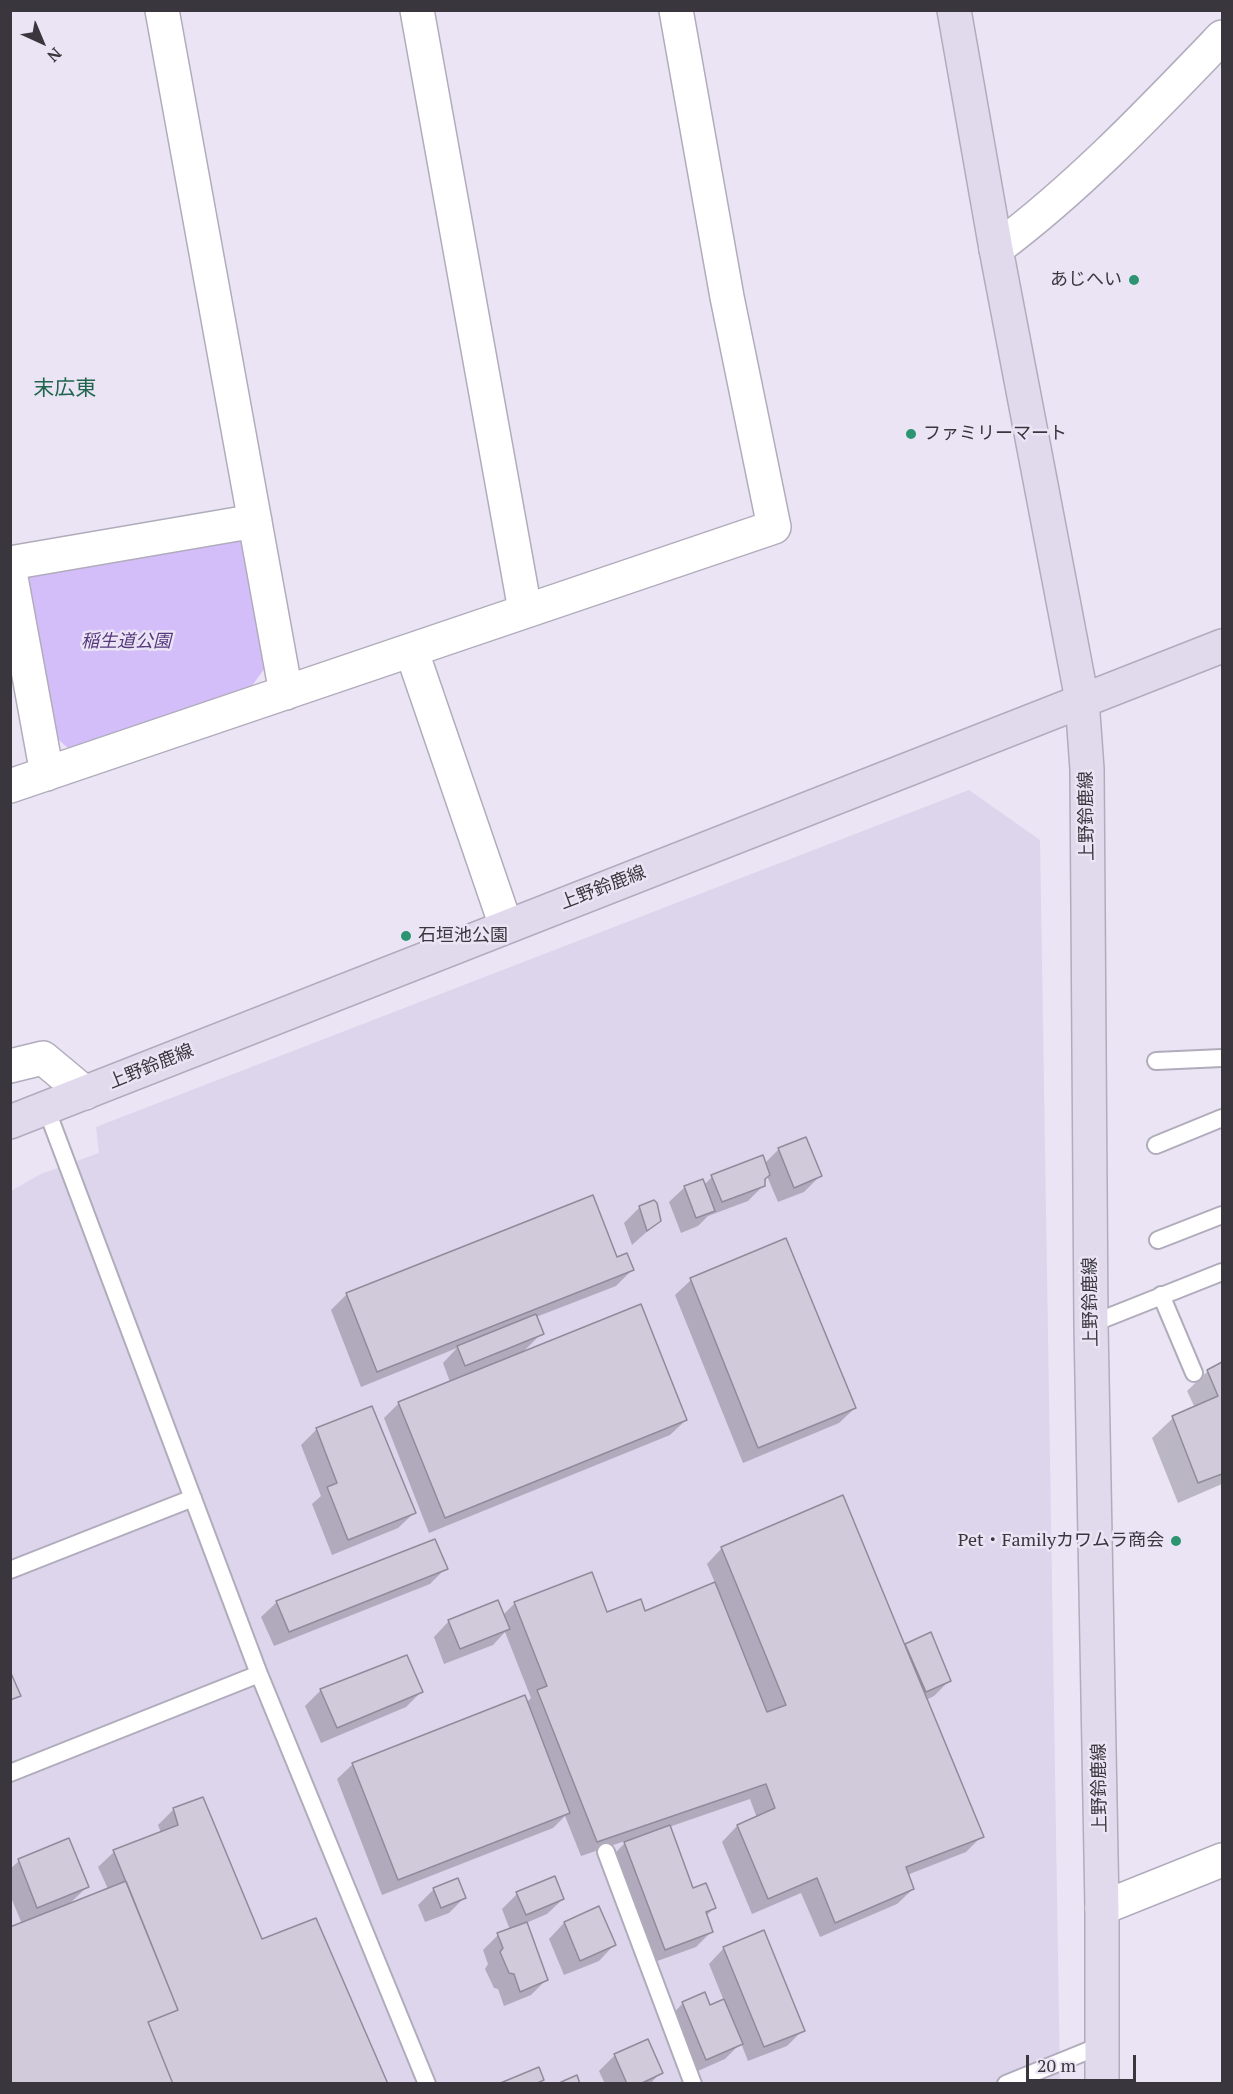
<!DOCTYPE html>
<meta charset="utf-8">
<style>
body{margin:0}
#map{position:relative;width:1233px;height:2094px;overflow:hidden;background:#eae4f5;font-family:"PT Serif",serif}
canvas{display:block}
.frame{position:absolute;inset:0;border:12px solid #39373d;pointer-events:none}
.north{position:absolute;left:12px;top:12px;width:60px;height:60px;-webkit-text-stroke:4px #eae4f5;paint-order:stroke;rotate:136deg;font-size:16px;font-weight:700;line-height:24px;text-align:center;color:#39373d}
.north::after{content:'';display:block;margin:auto;width:21px;height:27px;background:#39373d;clip-path:polygon(50% 0,100% 100%,50% 72%,0 100%)}
.scale{position:absolute;left:1026px;top:2055px;width:110px;height:27px;box-sizing:border-box;border:3px solid #39373d;border-top:0;padding-left:8px;font-size:18px;line-height:21px;white-space:nowrap;color:#39373d;-webkit-text-stroke:4px #eae4f5;paint-order:stroke}
</style>
<div id="map">
<canvas width="1233" height="2094"></canvas>
<div class="frame"></div>
<div class="north">N</div>
<div class="scale">20 m</div>
</div>
<script>
const g = document.querySelector('canvas').getContext('2d');
g.lineJoin = 'round';
function paint(path, color) { g.fillStyle = color; g.fill(path, 'evenodd'); }
function trace(path, color, width, dash) { g.strokeStyle = color; g.lineWidth = width; g.lineCap = dash ? 'butt' : 'round'; g.setLineDash(dash || []); g.stroke(path); }
function drawText(font, color, halo, rows, align = 'center') {
  g.font = font + ' "PT Serif","Noto Sans JP",serif'; g.lineWidth = 5; g.setLineDash([]); g.textBaseline = 'middle'; g.strokeStyle = halo; g.fillStyle = color; for (const [text, x, y, turn = 0] of rows) {
    g.save(); g.translate(x, y); g.rotate((+turn || 0) * Math.PI / 180); g.textAlign = isNaN(turn) ? turn : align; if (halo) g.strokeText(text, 0, 0); g.fillText(text, 0, 0); g.restore();
  }
}
paint(new Path2D(`
 M969,790L1040,840L1060,2083L11,2084V1191L41,1174L99,1153L96,1127Z`), '#dcd5ec');
paint(new Path2D(`
 M241,536L267,665L249,690L72,752L56,737L26,572Z`), '#d3befa');
paint(new Path2D(`
 M779,1149L820,1176L804,1192L778,1202L767,1176L764,1185L748,1201L708,1216L698,1226L681,1233L669,1202L685,1187L704,1185L712,1177L764,1164Z
 M640,1207L659,1221L632,1245L624,1223Z
 M616,1259L632,1270L616,1286L536,1317L542,1333L522,1353L686,1420L670,1435L429,1533L384,1418L399,1403L450,1382L443,1363L457,1348L361,1387L331,1310L347,1294Z
 M691,1280L855,1408L839,1423L743,1463L675,1295Z
 M1222,1364V1484L1178,1503L1152,1438L1173,1418L1195,1408L1187,1391L1208,1371Z
 M371,1408L414,1513L398,1528L332,1555L312,1504L321,1496L301,1445L316,1430Z
 M722,1548L904,1648L906,1645L950,1680L934,1696L926,1700L982,1836L966,1852L907,1875L913,1889L897,1904L820,1937L801,1893L752,1914L722,1842L737,1826L757,1818L750,1799L669,1827L692,1890L714,1908L706,1916L712,1931L696,1947L649,1964L609,1859L628,1840L581,1856L565,1816L553,1828L382,1895L337,1779L353,1764L526,1703L531,1698L505,1632L493,1645L444,1664L434,1637L449,1621L503,1615L515,1603L606,1614L645,1613L715,1583L707,1564Z
 M446,1568L430,1584L274,1646L261,1617L277,1602Z
 M321,1690L421,1692L406,1707L321,1743L305,1706Z
 M174,1809L261,1941L22,1924L10,1895V1869L19,1861L87,1887L68,1905L108,1889L98,1867L114,1852L161,1833L158,1825Z
 M434,1889L465,1897L449,1913L425,1922L418,1905Z
 M517,1894L563,1899L547,1914L526,1923L547,1979L531,1995L504,2006L498,1989L494,1988L485,1969L488,1964L483,1950L498,1935L510,1930L502,1909Z
 M598,1908L614,1945L599,1961L564,1975L549,1939L564,1923Z
 M724,1948L803,2030L787,2046L748,2061L741,2043L725,2059L691,2074L668,2019L683,2003L709,2007L724,2001L709,1964Z
 M615,2055L661,2072L650,2084H605L599,2071Z`), '#0003');
const building = new Path2D(`
 M806,1137L822,1176L794,1188L778,1148Z
 M763,1155L770,1175L765,1179V1186L722,1202L711,1175Z
 M703,1179L715,1211L696,1218L684,1186Z
 M593,1195L617,1257L627,1253L634,1270L377,1372L346,1293Z
 M654,1200L657,1203L661,1221L647,1231L639,1206Z
 M786,1238L856,1408L758,1448L690,1278Z
 M641,1304L687,1420L445,1518L398,1402Z
 M536,1314L544,1334L465,1366L457,1346Z
 M1222,1362V1474L1198,1483L1172,1416L1218,1396L1207,1370Z
 M372,1406L416,1513L348,1540L327,1487L337,1483L316,1428Z
 M843,1495L984,1837L906,1867L914,1889L835,1923L817,1878L768,1899L737,1825L775,1808L766,1784L597,1842L537,1690L547,1686L514,1602L592,1572L607,1612L641,1599L645,1611L715,1582L767,1712L786,1705L721,1547Z
 M435,1539L448,1569L289,1632L276,1601Z
 M498,1600L510,1629L460,1649L448,1620Z
 M931,1632L951,1681L926,1692L905,1644Z
 M407,1655L423,1692L337,1728L320,1689Z
 M10,1671L21,1696L10,1700Z
 M525,1695L570,1813L398,1880L352,1763Z
 M203,1797L262,1939L316,1918L388,2084H173L148,2022L178,2010L113,1850L178,1825L173,1808Z
 M670,1825L693,1888L706,1883L716,1908L706,1912L713,1932L665,1950L624,1842Z
 M69,1838L89,1887L37,1908L18,1859Z
 M555,1876L564,1899L526,1915L516,1892Z
 M458,1878L466,1898L441,1908L433,1888Z
 M126,1881L178,2010L148,2022L173,2084H10V1927Z
 M599,1906L616,1945L580,1961L564,1922Z
 M527,1922L548,1980L520,1992L514,1974L509,1973L500,1952L503,1948L497,1933Z
 M764,1930L805,2031L764,2047L723,1947Z
 M705,1992L710,2005L724,1999L743,2044L706,2060L682,2002Z
 M648,2039L663,2073L640,2084H627L614,2054Z
 M539,2067L544,2080L535,2084H498Z
 M577,2075L580,2084H561V2082Z`);
paint(building, '#d0cadb');
trace(building, '#908b9a', 1.5);
const lane = new Path2D(`
 M1156,1061L1222,1058
 M46,1108L259,1674L427,2084
 M1156,1145L1222,1118
 M1158,1240L1222,1215
 M1161,1295L1194,1373
 M1091,1324L1222,1272
 M10,1570L193,1498
 M10,1773L259,1674
 M606,1852L693,2084
 M1006,2084L1102,2045`);
const street = new Path2D(`
 M162,10L286,693
 M417,10L525,610
 M996,249C1079,187 1151,111 1222,37
 M10,563L255,521
 M10,572L47,774
 M412,652L506,926
 M10,786L774,527L727,297L676,10
 M10,1066L43,1058L85,1093
 M1102,1908L1222,1860`);
const secondary = new Path2D(`
 M954,10L996,249L1082,700L1087,769L1091,1324L1102,1908V2084
 M10,1122L1222,646`);
trace(lane, '#b1acbc', 20);
trace(street, '#b1acbc', 36);
trace(secondary, '#b1acbc', 36);
trace(lane, '#fff', 16);
trace(street, '#fff', 33);
trace(secondary, '#e1daed', 33);
for (const [x, y, r, color] of [
 [1134,280,6,"#2c9471"],
 [911,434,6,"#2c9471"],
 [406,936,6,"#2c9471"],
 [1176,1541,6,"#2c9471"]
]) { const dot = new Path2D(); dot.arc(x, y, r, 0, 2 * Math.PI); g.fillStyle = color; g.fill(dot); trace(dot, '#eae4f5', 2); }
drawText('18px', '#39373d', '#eae4f5', [
 ["あじへい",1122,280],
 ["ファミリーマート",923,434,"left"],
 ["石垣池公園",418,936,"left"],
 ["Pet・Familyカワムラ商会",1164,1541]
], 'right');
drawText('italic 18px', '#56387e', '#eae4f5', [
 ["稲生道公園",126,642]
]);
drawText('18px', '#39373d', '#eae4f5', [
 ["上野鈴鹿線",1087,816,-91],
 ["上野鈴鹿線",603,888,-21],
 ["上野鈴鹿線",151,1067,-22],
 ["上野鈴鹿線",1091,1302,-91],
 ["上野鈴鹿線",1100,1788,-91]
]);
drawText('21px', '#20664e', '#eae4f5', [
 ["末広東",65,389]
]);
</script>
